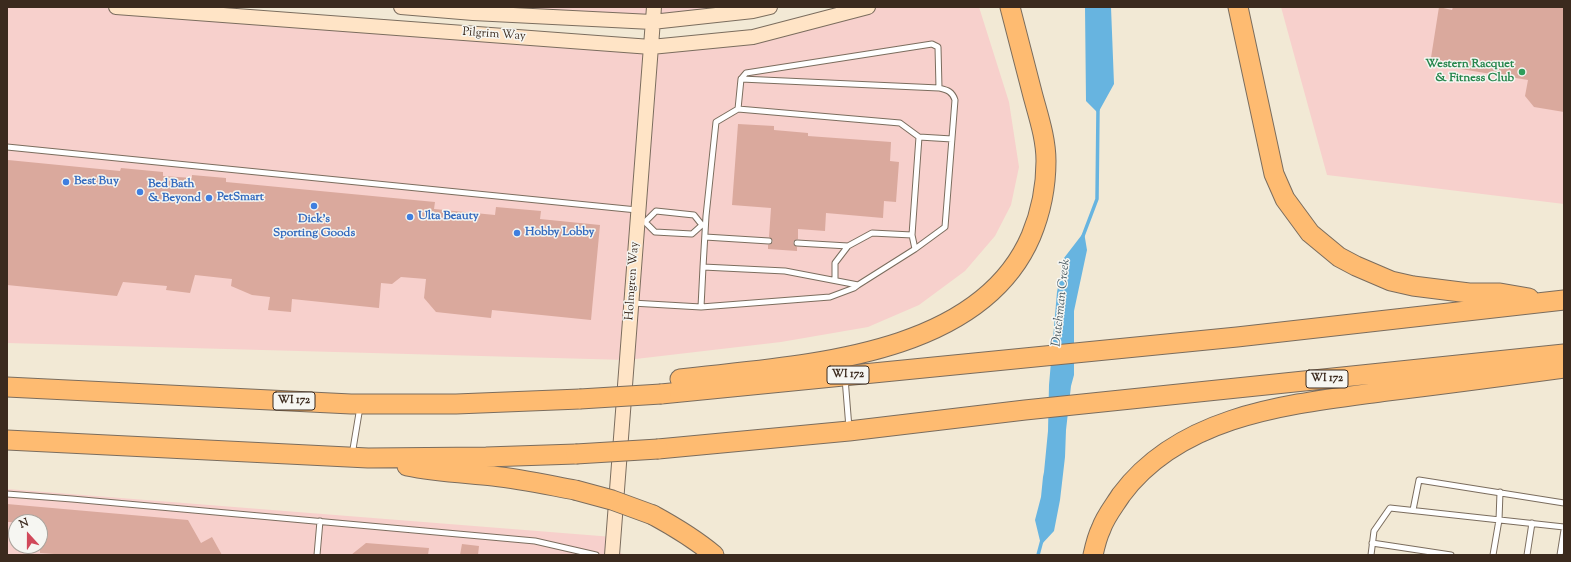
<!DOCTYPE html>
<style>
body{margin:0}
#map{position:relative;width:1571px;height:562px;overflow:hidden;background:#f2e9d5;font-family:"Sorts Mill Goudy",serif}
canvas{display:block}
.frame{position:absolute;inset:0;border:8px solid #3b2a1e;pointer-events:none}
.north{position:absolute;left:8px;top:514px;width:40px;height:40px;box-sizing:border-box;background:#f6f6f2;border:1px solid #aba49d;border-radius:50%;rotate:339deg;font-size:11px;font-weight:700;line-height:16px;text-align:center;color:#3b2a1e}
.north::after{content:'';display:block;margin:auto;width:14px;height:18px;background:#d1495b;clip-path:polygon(50% 0,100% 100%,50% 72%,0 100%)}
</style>
<div id="map">
<canvas width="1571" height="562"></canvas>
<div class="frame"></div>
<div class="north">N</div>
</div>
<script>
const g = document.querySelector('canvas').getContext('2d');
g.lineJoin = 'round';
function paint(path, color) { g.fillStyle = color; g.fill(path, 'evenodd'); }
function trace(path, color, width, dash) { g.strokeStyle = color; g.lineWidth = width; g.lineCap = dash ? 'butt' : 'round'; g.setLineDash(dash || []); g.stroke(path); }
function drawText(font, color, halo, rows, align = 'center') {
  g.font = font + ' "Sorts Mill Goudy",serif'; g.lineWidth = 3; g.setLineDash([]); g.textBaseline = 'middle'; g.strokeStyle = halo; g.fillStyle = color; for (const [text, x, y, turn = 0] of rows) {
    g.save(); g.translate(x, y); g.rotate((+turn || 0) * Math.PI / 180); g.textAlign = isNaN(turn) ? turn : align; if (halo) g.strokeText(text, 0, 0); g.fillText(text, 0, 0); g.restore();
  }
}
paint(new Path2D(`
 M7,7H116L651,47L753,37L868,7H979L1009,102L1019,167L1011,205L995,236L965,271L919,305L868,327L781,342L627,360L7,343Z
 M401,7H770L652,22Z
 M1281,7H1564V204L1327,175Z
 M7,489L613,537L612,551L627,555H7ZM16,522H40V546H16Z`), '#f7d0cc');
paint(new Path2D(`
 M1085,7H1111L1114,84L1098,113L1086,101Z
 M1084,232L1087,250L1074,311V375L1071,386L1066,430L1065,457L1060,500L1054,531L1041,545L1035,520L1041,497L1043,477L1044,472L1048,431L1049,385L1057,292L1064,258Z`), '#67b4e0');
trace(new Path2D(`
 M1083,236L1097,199L1098,109
 M1038,555L1042,540`), '#67b4e0', 3.5);
paint(new Path2D(`
 M1439,7L1452,10L1453,7H1564V112L1534,107L1525,96L1528,80L1430,64Z
 M738,124L774,126V130L808,133V136L891,142L890,161L899,162L896,202L884,201L883,218L826,213L825,231L798,229V239L795,240L793,242L794,245L797,247V251L768,249V245L771,244L773,242L772,239L769,237L771,208L732,205Z
 M8,160L120,171L121,168L163,172V176L192,178V175L226,178V182L435,202L434,209L495,215L496,207L541,211L540,219L600,225L591,320L492,310L491,318L436,312L424,298L426,279L401,277L392,284L381,283L379,308L292,299L291,312L268,310L270,297L252,295L231,286L232,279L195,275L190,293L166,290L167,286L123,282L117,296L7,285Z
 M7,504L188,520L201,543L212,537L222,555H68L40,553V522H7Z
 M366,543L429,548L428,555H351Z
 M462,544L479,546L478,555H460Z`), '#daa99d');
const lane = new Path2D(`
 M738,109L900,123L919,137L912,235L915,249L858,285L785,271L703,267L706,216L716,122Z
 M738,109L741,79L746,73L932,44L938,47L939,88L741,79
 M919,137L952,139
 M7,147L637,210
 M639,221L645,222L655,232L692,234L702,225L694,215L656,211L645,222
 M705,237L769,241
 M797,243L848,246L872,233L912,235
 M915,249L945,227L955,100C952,91 947,90 939,88
 M835,280V263L848,246
 M632,303L701,307L830,297L854,288L858,285
 M701,307L703,267
 M845,378L849,428
 M352,455L360,407
 M7,494L72,499L535,541L596,555
 M1413,510L1419,480L1564,503
 M1372,543L1451,555
 M317,555L320,521
 M1371,555L1374,531L1390,508L1564,527
 M1493,555L1499,520L1500,492
 M1527,555L1532,523
 M1560,555L1564,530`);
const secondary = new Path2D(`
 M116,7L651,47L753,37L868,7
 M401,7L473,13L652,22L753,11L770,7
 M612,555L654,7`);
const highway = new Path2D(`
 M1238,7L1274,174L1285,199L1310,233L1339,257L1356,266L1391,281L1413,286L1469,293H1500L1529,298
 M680,379C795,365 978,360 1031,236C1041,212 1046,188 1046,161C1046,139 1039,118 1033,96C1025,66 1018,37 1010,7
 M7,387L351,404H456L580,399
 M661,394L1237,337L1564,300
 M7,440L368,458L486,457L576,454
 M658,449L849,431L1025,410L1564,354
 M407,466C436,472 464,473 493,476C521,479 548,485 575,490
 M653,515C675,527 695,539 714,555
 M1093,555C1095,546 1097,537 1101,529C1105,517 1114,506 1121,495C1182,413 1293,404 1387,391C1446,384 1505,376 1564,368`);
trace(lane, '#7b6d5e', 7);
trace(secondary, '#7b6d5e', 16);
trace(highway, '#7b6d5e', 21);
trace(lane, '#fff', 5);
trace(secondary, '#ffe4c6', 14);
trace(highway, '#febb71', 19);
const highwayBridge = new Path2D(`
 M580,399L661,394
 M576,454L658,449
 M575,490L612,500L653,515`);
trace(highwayBridge, '#7b6d5e', 21, []);
trace(highwayBridge, '#febb71', 19);
for (const [x, y, r, color] of [
 [1522,72,4,"#2e9e5b"],
 [66,182,4,"#3f7fe0"],
 [140,192,4,"#3f7fe0"],
 [209,198,4,"#3f7fe0"],
 [314,206,4,"#3f7fe0"],
 [410,217,4,"#3f7fe0"],
 [517,233,4,"#3f7fe0"]
]) { const dot = new Path2D(); dot.arc(x, y, r, 0, 2 * Math.PI); g.fillStyle = color; g.fill(dot); trace(dot, '#f6f6f2', 1.5); }
for (const [x, y, w] of [
 [848,375,42],
 [1327,379,42],
 [294,401,42]
]) { const box = new Path2D(); box.roundRect(x - w / 2, y - 9, w, 18, 3); g.fillStyle = '#f6f6f2'; g.fill(box); trace(box, '#3b2a1e', 1); }
drawText('bold 11px', '#3b2a1e', null, [
 ["WI 172",848,375],
 ["WI 172",1327,379],
 ["WI 172",294,401]
]);
drawText('12px', '#3b2a1e', '#f6f6f2', [
 ["Pilgrim Way",494,35,4],
 ["Holmgren Way",633,281,-86]
]);
drawText('bold 12px', '#27864d', '#f6f6f2', [
 ["Western Racquet",1514,65],
 ["& Fitness Club",1514,79]
], 'right');
drawText('bold 12px', '#366cbe', '#f6f6f2', [
 ["Best Buy",74,182],
 ["Bed Bath",148,185],
 ["& Beyond",148,199],
 ["PetSmart",217,198],
 ["Ulta Beauty",418,217],
 ["Dick's",314,220,"center"],
 ["Sporting Goods",314,234,"center"],
 ["Hobby Lobby",525,233]
], 'left');
drawText('italic 13px', '#4a5a62', '#f6f6f2', [
 ["Dutchman Creek",1062,303,-84]
]);
</script>
